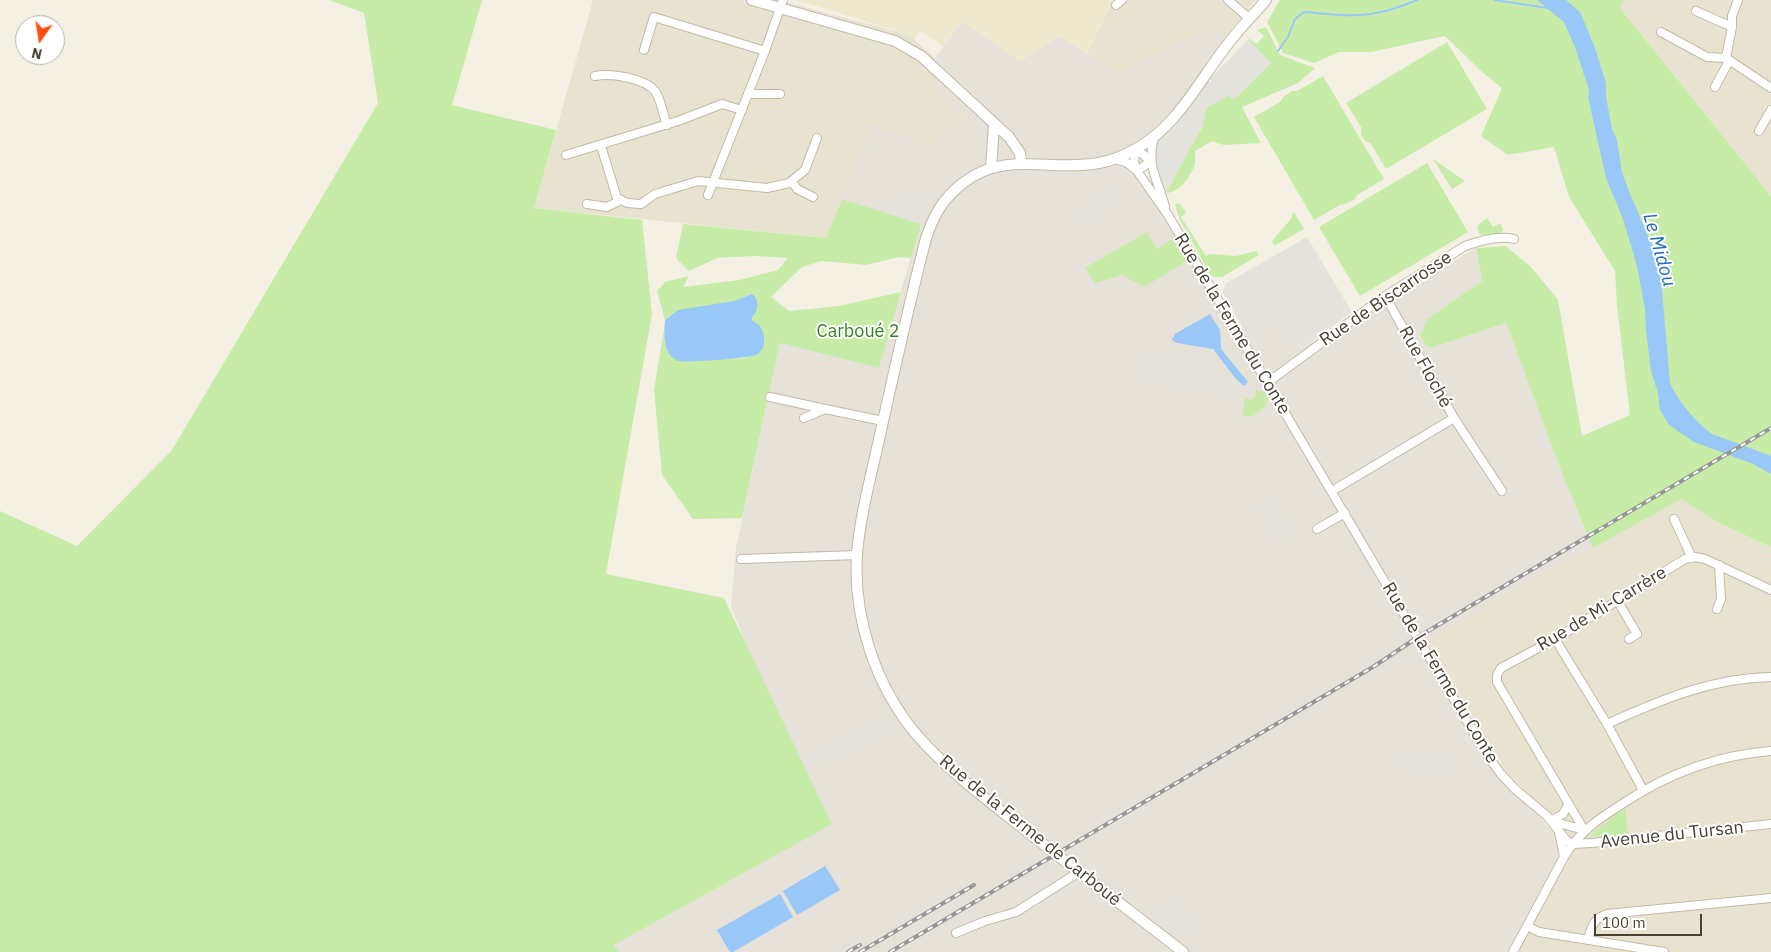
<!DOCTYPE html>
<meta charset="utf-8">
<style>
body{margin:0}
#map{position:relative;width:1771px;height:952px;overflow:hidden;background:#f4f1e4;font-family:"IBM Plex Sans",sans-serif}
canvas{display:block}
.north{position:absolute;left:15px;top:15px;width:50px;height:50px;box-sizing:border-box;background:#fff;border:1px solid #b5b3ad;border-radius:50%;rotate:193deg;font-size:14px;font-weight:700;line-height:20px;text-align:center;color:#464133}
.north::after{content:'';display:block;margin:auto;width:18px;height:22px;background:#ff4d10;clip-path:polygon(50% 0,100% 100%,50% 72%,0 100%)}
.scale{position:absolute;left:1594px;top:914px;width:108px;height:22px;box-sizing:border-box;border:2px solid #464133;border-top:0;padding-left:6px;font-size:15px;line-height:18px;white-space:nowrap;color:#464133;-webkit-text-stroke:4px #fff;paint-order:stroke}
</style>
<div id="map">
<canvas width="1771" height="952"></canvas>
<div class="north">N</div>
<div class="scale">100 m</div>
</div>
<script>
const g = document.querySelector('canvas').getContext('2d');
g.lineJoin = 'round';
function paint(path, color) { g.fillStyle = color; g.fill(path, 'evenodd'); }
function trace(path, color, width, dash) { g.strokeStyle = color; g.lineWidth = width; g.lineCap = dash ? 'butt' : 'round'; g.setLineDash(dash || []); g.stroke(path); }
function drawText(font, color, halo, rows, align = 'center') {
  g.font = font + ' "IBM Plex Sans",sans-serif'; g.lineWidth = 4; g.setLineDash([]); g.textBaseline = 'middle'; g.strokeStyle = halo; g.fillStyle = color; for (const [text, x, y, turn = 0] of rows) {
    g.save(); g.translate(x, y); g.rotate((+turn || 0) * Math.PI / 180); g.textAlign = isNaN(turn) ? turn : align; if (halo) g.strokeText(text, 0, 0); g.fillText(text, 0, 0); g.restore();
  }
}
paint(new Path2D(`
 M593,0H778L906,34L914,39L935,58L942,96L968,117L926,146L873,123L826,238L534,208Z
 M1113,0H1256L1225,37L1215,28L1118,72L1087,53Z
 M1624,0H1771V196L1620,8Z
 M1681,499L1719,523L1771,547V952H1518L1571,852L1546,814L1506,771L1426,638Z`), '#e8e3d1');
paint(new Path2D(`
 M962,21L1020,61L1059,36L1118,72L1215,28L1225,37L1136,179L1246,333L1280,314L1301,349L1476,248L1482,281L1427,319L1431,348L1506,323L1561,471L1593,548L1426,639L1515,789L1571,852L1518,952H619L614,945L776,855L831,822L755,665L731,607L736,548L780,343L879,367L920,225L842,199L873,123L926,146L968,117L942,96L935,58Z`), '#e6e1d9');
paint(new Path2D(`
 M797,0H1113L1087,53L1059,36L1020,61L962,21L943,46L921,31L914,39L906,34Z`), '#eee8cc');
paint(new Path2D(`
 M329,0H482L452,105L556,130L534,208L642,220L652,314L606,574L724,598L832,824L614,945L619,952H0V511L77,546L172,450L378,103L364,13Z
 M1280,0H1624L1620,8L1771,196V547L1719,523L1681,499L1593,548L1561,471L1506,323L1431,348L1425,344L1421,336L1427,319L1482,281L1476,248L1506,246L1531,267L1558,300L1582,436L1630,415L1617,305L1615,271L1569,197L1554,147L1508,155L1481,136L1502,88L1481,71L1445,36L1371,52H1339L1314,63L1283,53L1267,22Z
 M1266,27L1280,55L1315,68L1298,83L1242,107L1261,143L1224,145L1212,141L1195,151C1195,156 1196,163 1194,167C1189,178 1179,193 1166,193L1191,146L1202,128L1206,108L1229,95L1234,99L1271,63L1248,40L1250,39L1257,44L1264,36L1257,30Z
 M1447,42L1487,109L1386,169L1371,144L1365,141L1361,134V127L1346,103Z
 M1323,76L1384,179L1357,195L1354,200L1345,204L1340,205L1314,220L1254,117L1280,102L1283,97L1292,91H1297Z
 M1433,159L1465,181L1452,189Z
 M1427,163L1468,232L1360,296L1319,227Z
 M842,199L921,224L911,258L898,257L866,265L821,261L802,267L771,297L789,311L839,306L901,292L879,368L780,343L742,518L693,519L662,475L654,390L664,330L668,352C686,355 767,372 764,339C763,331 759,324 752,320V294L734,301L671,315L665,320L657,291L665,282L689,276L683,287L739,280L778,270L788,258L754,256L717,258L689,271L676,258L683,224L826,238Z
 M1178,203L1181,205L1186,213L1181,217L1206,256L1210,254L1236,256L1256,251L1259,255L1222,277H1214L1210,274L1179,218L1175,204Z
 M1294,212L1304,229L1274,246L1272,241L1290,220Z
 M1487,218L1493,227L1499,224H1501L1503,230L1501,233L1482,236L1480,235L1477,226Z
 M1147,232L1157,249L1173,239L1187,261L1144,287L1122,275L1095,283L1085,268Z
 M1256,390L1264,392L1268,397L1266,406L1251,417L1242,415L1245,398L1251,400L1255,397Z
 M1625,807L1628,834L1594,837L1591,835Z`), '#c6eca8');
paint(new Path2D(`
 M1248,40L1271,63L1234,99L1229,95L1206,108L1202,128L1191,146L1166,193L1157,176L1153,151L1156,144L1184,113L1208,79L1209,82H1212L1210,79Z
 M1115,184L1119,188L1086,221L1082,217Z
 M901,194L905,197L907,194L925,209L916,223L887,213Z
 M1307,237L1352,312L1302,349L1278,315L1246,333L1223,293L1225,284Z
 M1158,352L1210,362L1215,367L1223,382L1222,393L1147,379L1142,361L1152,358Z
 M1270,502L1288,532L1280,537L1262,508Z
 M884,724L885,729L811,763L809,757Z
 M1411,753L1418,760L1429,761L1442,755L1445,768L1430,774L1411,771L1401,762Z
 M1179,901L1191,925L1174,935L1150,916Z`), '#e4e2dd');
paint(new Path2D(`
 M1537,0H1566L1580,12L1594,45L1606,83V97L1612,129L1617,140L1622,172L1628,189L1658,259L1661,278L1670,383C1677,400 1697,423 1712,434L1771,456V474L1753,464L1694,442L1669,425L1660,410L1658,393L1651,371L1646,330L1645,309L1637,266L1623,219L1606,178L1588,97L1589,90L1575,47L1564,22Z
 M752,294C760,299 759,311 752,317V320C760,325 764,330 764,339C765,345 762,352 756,355C750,358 686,363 678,361C676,360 673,358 672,357C663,349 664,330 665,320L678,310L734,301Z
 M1210,314L1220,330L1221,349L1248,382L1244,386L1236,379L1213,349L1177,343L1172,340L1175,334Z
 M825,866L840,890L797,915L783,891Z
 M780,894L793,917L733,952H730L717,930Z`), '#99c7f7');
trace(new Path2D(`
 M1494,0L1548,8
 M1278,51L1288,37L1295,19L1304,12C1321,13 1338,16 1356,15C1376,15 1398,8 1417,0`), '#99c7f7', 2);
const minor = new Path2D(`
 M1228,0L1250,19
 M1738,0L1732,16V27L1726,58L1771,88
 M1116,5L1122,0
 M1696,11L1732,27
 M1661,32L1707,57L1726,58
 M644,50L654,17L765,51
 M595,76C612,73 644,78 655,91C661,99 663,115 667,125
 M1715,87L1729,61
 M748,94H780
 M1759,131L1771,110
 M1154,137C1146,167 1158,179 1165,207
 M601,146L617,198L627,203L641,204L655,194L698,181L767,188L789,183L805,170L817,138
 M566,155L678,121L722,104L742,110
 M1114,159L1126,162L1137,171L1150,162
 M1150,162L1144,155L1135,150L1134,163L1137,171L1168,215L1487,755L1501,774L1515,789L1547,816L1567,841L1572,844
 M792,181L797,189L813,197
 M708,195L765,51L783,0
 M587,204L607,207L621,200
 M1267,383L1385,296L1465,246C1479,241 1499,235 1514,239
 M770,397L825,409
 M804,418L825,409L883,421
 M1454,418L1502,491
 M1332,491L1454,418L1385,296
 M1674,519L1692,558
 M1317,529L1345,513
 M741,559L857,555
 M1617,600L1637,634L1629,639
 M1717,609L1721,599L1719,565
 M1555,639L1607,724L1643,790
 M1607,724C1660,700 1712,678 1771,677
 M1551,821L1584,830
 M1551,821L1563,814L1568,805
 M1584,830L1497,682V675L1501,668L1555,639L1685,559L1695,557L1705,559L1771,590
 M1559,832L1564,857
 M1572,844L1592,843L1771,824
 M1527,926L1539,932L1664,952
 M956,933L985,921L1016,912L1079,872
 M1588,940C1591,927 1594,918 1607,914L1771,898
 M1513,952L1564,857C1579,832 1597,820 1622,804C1667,774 1717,755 1771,751`);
const tertiary = new Path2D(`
 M752,0L895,41L921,56L1009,137L1020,153L1021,163
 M991,168L994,125
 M1183,952C1133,913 1082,875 1033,836C992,804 950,773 916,734C875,685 853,617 857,554C860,517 870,480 878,444C893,376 908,309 925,242C932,218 942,199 963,183C1005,150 1051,172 1099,163C1111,161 1123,156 1134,150C1179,126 1200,78 1231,40C1242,26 1255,13 1266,0`);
trace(minor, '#c0baa6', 10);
trace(tertiary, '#c0baa6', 12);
trace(minor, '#fff', 8);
trace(tertiary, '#fff', 10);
const rail = new Path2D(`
 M848,952L860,945
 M860,952L974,885
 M890,952L1373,667L1418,637L1771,428`);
trace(rail, '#959595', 4);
trace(rail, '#fff', 2, [5.5]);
drawText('18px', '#464133', '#fff', [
 ["Rue de Biscarrosse",1386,299,-34],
 ["Rue de la Ferme du Conte",1232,324,59],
 ["Rue Floché",1425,367,61],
 ["Rue de Mi-Carrère",1602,609,-31],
 ["Rue de la Ferme du Conte",1440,673,59],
 ["Rue de la Ferme de Carboué",1030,831,39],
 ["Avenue du Tursan",1672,835,-6]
]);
drawText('18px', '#3a7e21', '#fff', [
 ["Carboué 2",858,332]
]);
drawText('italic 19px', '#226bbc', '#fff', [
 ["Le Midou",1659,250,74]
]);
</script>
